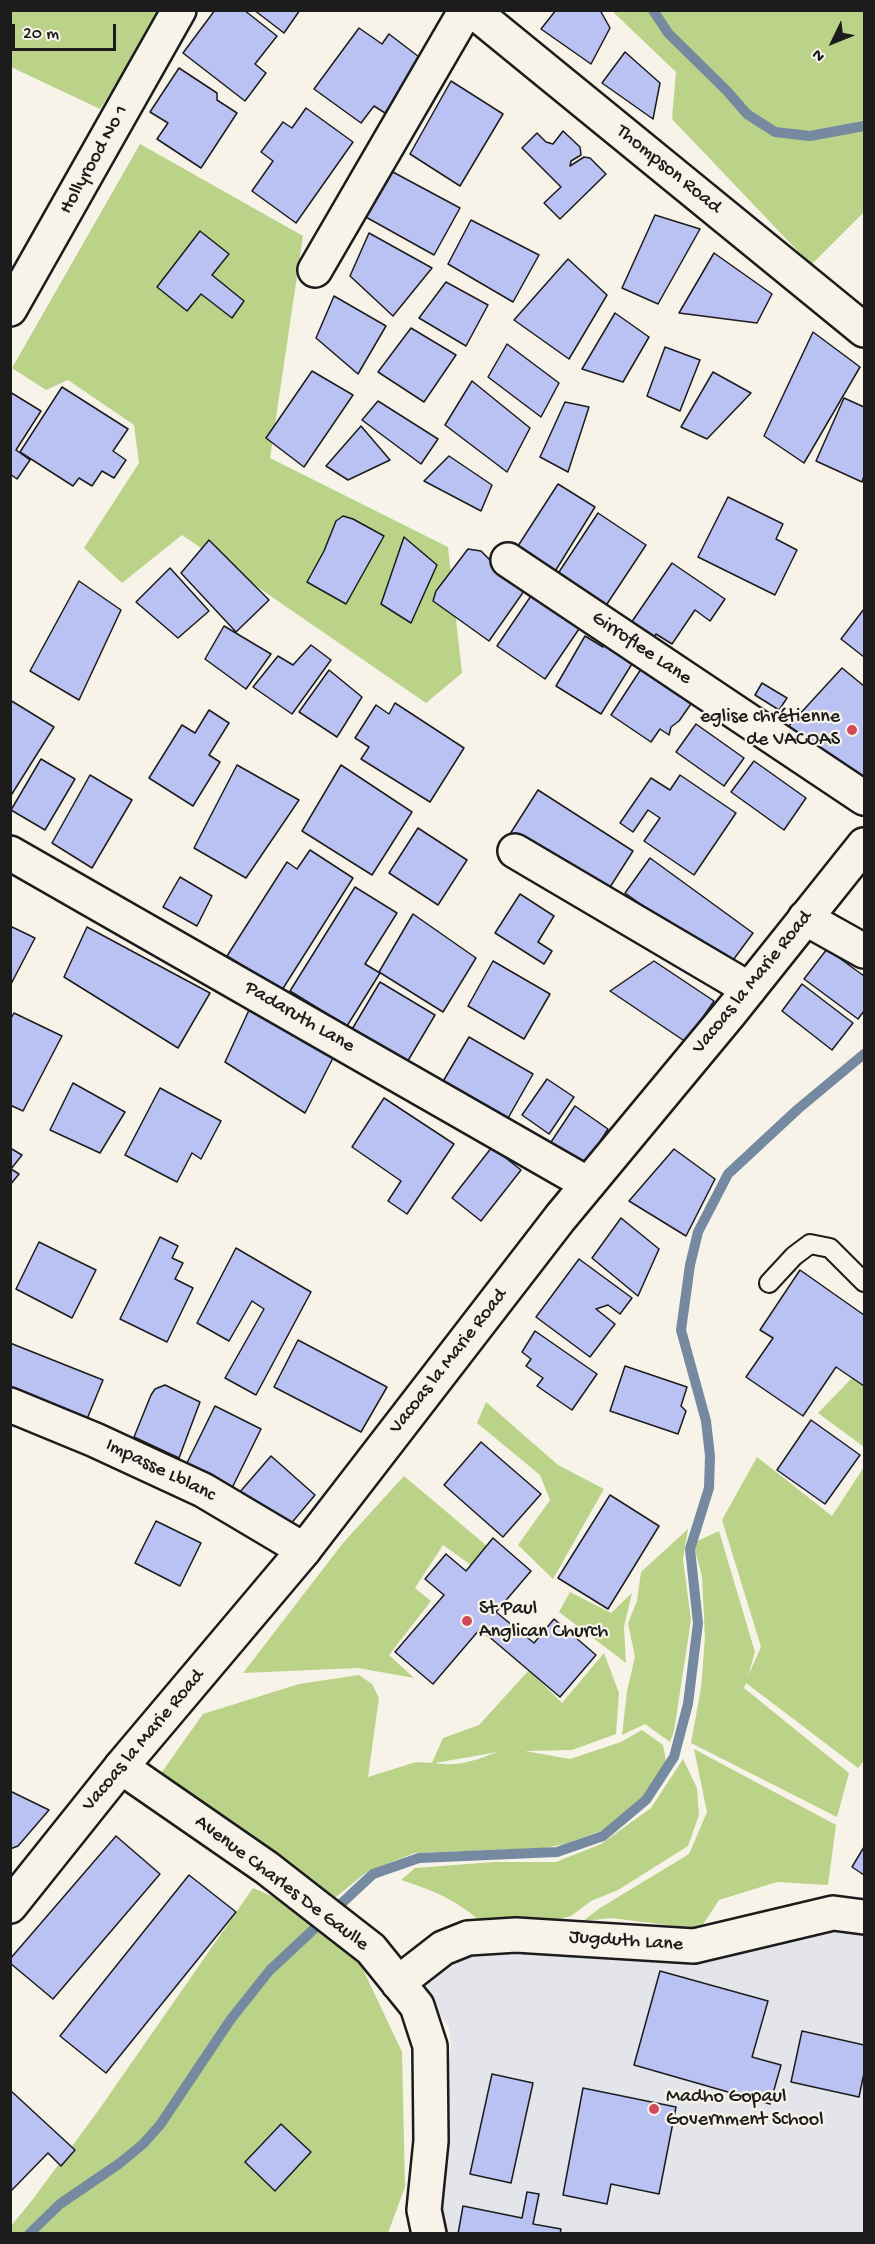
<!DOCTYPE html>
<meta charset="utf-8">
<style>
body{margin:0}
#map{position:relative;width:875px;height:2244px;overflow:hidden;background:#f7f3e8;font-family:"Gochi Hand",sans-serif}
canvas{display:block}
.frame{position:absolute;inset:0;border:12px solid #1c1c1c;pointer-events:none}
.north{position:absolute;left:803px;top:12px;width:60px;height:60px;-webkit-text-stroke:4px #f7f3e8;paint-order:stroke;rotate:227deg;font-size:16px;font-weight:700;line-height:24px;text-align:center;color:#1c1c1c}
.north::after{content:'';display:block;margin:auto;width:21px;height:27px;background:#1c1c1c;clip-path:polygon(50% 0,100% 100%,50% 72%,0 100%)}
.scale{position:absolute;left:12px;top:24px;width:104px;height:27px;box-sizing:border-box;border:3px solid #1c1c1c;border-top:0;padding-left:8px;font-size:18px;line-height:21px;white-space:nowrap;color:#1c1c1c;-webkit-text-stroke:4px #f7f3e8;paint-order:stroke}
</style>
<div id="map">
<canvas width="875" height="2244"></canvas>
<div class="frame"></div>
<div class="north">N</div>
<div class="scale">20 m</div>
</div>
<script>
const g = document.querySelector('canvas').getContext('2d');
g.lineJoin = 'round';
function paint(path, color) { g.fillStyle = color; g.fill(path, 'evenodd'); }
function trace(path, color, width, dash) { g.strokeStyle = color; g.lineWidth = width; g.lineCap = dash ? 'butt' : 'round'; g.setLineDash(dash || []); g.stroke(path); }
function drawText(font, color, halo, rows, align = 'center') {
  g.font = font + ' "Gochi Hand",sans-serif'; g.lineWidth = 4.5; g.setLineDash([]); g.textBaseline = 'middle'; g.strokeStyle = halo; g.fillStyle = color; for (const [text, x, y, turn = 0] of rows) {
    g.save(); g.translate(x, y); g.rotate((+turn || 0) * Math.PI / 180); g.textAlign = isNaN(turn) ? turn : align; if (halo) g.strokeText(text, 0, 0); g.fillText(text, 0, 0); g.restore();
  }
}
paint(new Path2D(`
 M826,1927L864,1928V2233H442L437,2173L451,2045L449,2027L416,1985L467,1951Z`), '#e4e4eb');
paint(new Path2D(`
 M12,10L162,11L100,109L11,67L10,14Z
 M612,11H864V212L811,265L672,119L676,72Z
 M140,144L303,236L270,458L448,547L462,673L426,703L182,535L122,583L84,548L139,463L134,425L68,380L46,390L12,368Z
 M852,1378L864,1387V1447L818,1413Z
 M486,1402L558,1465L604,1489L553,1579L518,1545L550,1500L540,1475L477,1423Z
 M757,1457L832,1516L864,1467V1761L858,1768L746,1683L744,1688L849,1773L837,1817L691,1743L701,1688L705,1638L702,1576L693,1543L719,1531L755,1652L748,1676L761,1647L722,1520Z
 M404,1476L487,1546L471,1565L443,1545L415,1588L431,1601L389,1655L414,1678L358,1668L243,1673L343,1543Z
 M688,1529L683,1559L691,1620L674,1731L670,1742L645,1724L622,1735L627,1691L635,1657L628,1623L637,1601L641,1572Z
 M570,1592L611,1613L632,1593L624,1627L626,1663L559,1612Z
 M604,1653L619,1693L616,1734L572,1750L525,1751L570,1759L621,1742L642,1730L663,1745L666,1761L644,1798L606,1829L565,1844L544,1848L415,1853L368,1871L331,1901L157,1779L203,1714L299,1684L359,1675L372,1684L379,1698L368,1777L416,1762L432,1763L443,1738L479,1725L529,1670L562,1703ZM498,1752C477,1760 457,1767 435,1763Z
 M694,1749L836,1825L828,1885L777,1882L719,1900L700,1929L611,1918L583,1921L600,1908L689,1854L707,1812Z
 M683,1759L697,1788L699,1815L688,1846L618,1890L591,1901L571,1916L545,1923L485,1926C461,1902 433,1890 401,1880L415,1868L494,1862H556L601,1844L651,1808Z
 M253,1888L343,1927L402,2052L405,2187L388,2233L11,2234V2226L33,2199L98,2111Z`), '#bbd389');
trace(new Path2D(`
 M653,10L668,33L727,91L747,114L775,132L810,136L864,126
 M29,2234L60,2204L120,2163L143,2144L160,2125L231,2019L270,1970L373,1874L419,1858L557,1852L603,1836L646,1800L674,1757L688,1704L698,1623L690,1549L709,1488L710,1456L706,1421L681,1330L690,1265L698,1232L728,1174L798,1109L864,1054`), '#758aa1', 10);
const building = new Path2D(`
 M215,10H244L277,36L255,64L266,73L245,101L183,53Z
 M254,10H300L284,33Z
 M556,10H600L610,28L591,64L541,29Z
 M359,28L382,44L389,34L423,60L385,113L374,106L361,123L314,89Z
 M625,52L660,83L653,119L602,83Z
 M179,68L217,93V100L237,113L201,168L157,139L168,123L150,112Z
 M451,81L503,114L460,186L410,154Z
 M306,108L353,142L296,223L252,191L273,161L261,152L283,122L292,128Z
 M563,131L580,147L581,155L571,161L570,166L584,157L590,158L606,174L560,219L544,203L561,187L522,148L537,133L546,142L553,144Z
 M391,171L460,208L434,255L364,216Z
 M655,215L700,229L658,304L622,288Z
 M471,220L539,255L513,302L448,264Z
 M200,231L229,254L212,275L244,301L232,318L201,294L187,311L157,287Z
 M369,233L432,268L393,316L350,276Z
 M714,253L772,294L757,323L679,313Z
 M568,259L607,295L569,359L514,320Z
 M446,282L488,305L466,346L419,318Z
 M334,296L386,326L358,374L316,338Z
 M615,313L649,337L623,382L582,369Z
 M411,328L456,355L424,402L378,372Z
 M813,332L860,367L804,463L764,436Z
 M507,344L559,383L541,417L488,377Z
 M665,347L700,360L680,411L647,396Z
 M312,371L353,395L304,467L266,438Z
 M713,372L751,393L707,439L681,427Z
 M472,381L530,428L507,472L445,425Z
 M62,387L128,429L113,451L126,460L114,478L102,471L92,486L79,478L73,486L20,452Z
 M10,392L41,411L16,450L30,460L17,479L10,474Z
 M844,398L864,407V476L862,482L816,461Z
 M378,401L438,439L421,464L362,420Z
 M565,402L589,407L568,472L540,457Z
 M361,426L390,460L348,480L326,466Z
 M449,456L492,485L481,511L424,481Z
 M558,484L595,507L554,573L516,549Z
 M728,497L783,524L776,539L797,550L775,595L698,557Z
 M598,513L646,545L605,607L557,575Z
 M343,516L353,519L384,536L346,604L307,582L324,551L336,521Z
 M404,537L437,565L411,623L381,604Z
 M209,540L269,600L236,632L181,573Z
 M468,549L481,551L491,561L503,566L526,584L522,594L489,641L433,601L436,591Z
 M672,563L725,599L710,621L695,610L672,644L656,634L653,638L631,623Z
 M170,568L209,611L178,638L136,602Z
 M79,581L121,610L79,700L30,671Z
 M533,593L581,626L545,679L497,646Z
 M864,609V657L841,639Z
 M224,626L271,654L246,689L205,659Z
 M585,636L603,647L607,642L635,659L601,714L556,686Z
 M311,645L331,660L292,714L253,687L278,656L293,665Z
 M643,666L693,701L679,721L671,727L669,735L660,729L651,742L611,715Z
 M842,668L864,686V788L786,729Z
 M329,670L362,697L337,737L299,712Z
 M762,683L787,698L779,710L755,695Z
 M10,700L54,727L10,797Z
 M395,703L464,748L430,802L361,759L369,747L355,738L376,705L389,714Z
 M209,710L229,723L209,755L220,762L193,806L149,778L182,725L195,733Z
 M696,724L744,758L724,786L676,752Z
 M41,759L75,779L45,830L11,810Z
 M754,761L806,798L784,830L731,792Z
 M237,765L299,800L246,878L194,848Z
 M341,765L412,812L372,875L302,831Z
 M90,775L132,800L92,868L52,843Z
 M680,775L736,813L694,875L644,841L660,818L648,810L633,832L620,823L651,778L670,790Z
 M538,790L633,851L605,895L510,834Z
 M418,828L467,860L438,905L389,873Z
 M310,850L353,878L282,990L227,956L287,862L297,869Z
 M650,858L753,933L728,967L625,893Z
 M180,877L212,896L197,926L163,907Z
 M355,887L397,913L365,964L380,973L347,1026L290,991Z
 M520,894L554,916L538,942L552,951L544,964L495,933Z
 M413,914L476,958L443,1012L379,972Z
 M10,926L35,938L10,986Z
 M87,927L210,993L178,1048L64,977Z
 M827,949L864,976V1011L858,1019L804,979Z
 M493,961L550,994L524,1039L468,1006Z
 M654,961L714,1001L686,1042L610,991Z
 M380,982L435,1015L406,1064L351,1031Z
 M802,984L853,1023L832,1050L782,1011Z
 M250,1008L334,1056L305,1113L225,1062Z
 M14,1013L62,1036L23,1111L10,1105V1020Z
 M469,1037L533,1074L503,1127L438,1090Z
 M547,1079L574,1097L549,1134L522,1115Z
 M73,1083L125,1112L100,1153L50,1130Z
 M160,1088L221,1121L201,1159L192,1153L177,1182L125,1155Z
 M384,1098L454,1144L407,1214L388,1201L401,1181L352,1147Z
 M575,1106L608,1129L583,1168L549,1145Z
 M492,1147L521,1170L481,1221L452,1198Z
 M10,1148L22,1155L11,1169L19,1174L10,1185Z
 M674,1149L715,1179L686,1236L629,1201Z
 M621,1218L659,1249L638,1296L592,1258Z
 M160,1237L178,1246L172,1258L183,1263L175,1279L193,1288L167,1342L120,1319Z
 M39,1242L96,1270L72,1318L16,1289Z
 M236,1248L311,1292L256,1395L225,1378L264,1309L252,1301L229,1341L197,1323Z
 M579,1259L632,1298L620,1314L608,1305L596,1309L615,1324L590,1357L536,1317Z
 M800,1270L864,1315V1386L836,1367L803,1416L746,1377L773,1338L760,1330Z
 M535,1331L597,1374L572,1410L537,1386L543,1378L526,1366L531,1359L522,1352Z
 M298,1340L387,1387L361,1432L274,1387Z
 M10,1343L103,1380L85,1424L10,1393Z
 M625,1366L687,1387L681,1406L686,1411L678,1434L610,1411Z
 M165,1385L200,1402L179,1458L134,1437L151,1395L155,1389Z
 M215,1406L261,1429L232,1488L186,1465Z
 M811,1420L860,1455L825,1504L777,1470Z
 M481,1442L541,1494L503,1537L444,1485Z
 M271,1456L315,1495L284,1532L239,1493Z
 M610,1495L659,1526L608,1609L558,1578Z
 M156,1521L201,1543L180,1586L135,1563Z
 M493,1538L531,1571L496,1612L534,1643L554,1619L596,1655L560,1697L480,1629L433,1684L395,1652L444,1595L425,1579L446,1554L466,1571Z
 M10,1791L49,1810L18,1846L10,1849Z
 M116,1836L160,1874L53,1999L10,1963V1959Z
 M864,1847V1875L852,1867Z
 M189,1875L236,1912L106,2073L60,2036Z
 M660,1971L768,2001L752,2057L781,2065L770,2104L634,2065Z
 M802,2031L864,2045V2073L859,2097L791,2082Z
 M492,2074L533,2083L511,2183L470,2174Z
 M583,2088L676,2107L659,2194L611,2184L607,2204L563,2195Z
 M10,2090L75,2150L61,2166L48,2153L10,2192Z
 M281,2124L311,2152L275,2191L245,2162Z
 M527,2192L539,2194L533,2224L561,2229L560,2234H458L463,2206L522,2218Z`);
paint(building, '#b9c2f3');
trace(building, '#1c1c1c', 1.5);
const service = new Path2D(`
 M769,1283L794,1256L810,1244L830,1248L864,1282`);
const minor = new Path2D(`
 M472,10L864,330
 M315,270L466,10
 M10,309L179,10
 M508,560L864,798
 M515,851L749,989
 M10,853L588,1184
 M805,918L864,951
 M10,1405L95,1440L203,1490L304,1550
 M121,1767L267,1868L371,1949L417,2006L430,2046L431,2141L424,2210L429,2234
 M398,1983L443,1948L468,1938L516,1935L694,1946L833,1913L864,1917`);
const secondary = new Path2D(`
 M10,1906L121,1767L304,1550L560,1218L730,1013L864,845`);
trace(service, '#1c1c1c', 22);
trace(minor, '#1c1c1c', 38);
trace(secondary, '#1c1c1c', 38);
trace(service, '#f7f3e8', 18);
trace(minor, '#f7f3e8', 33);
trace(secondary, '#f7f3e8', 33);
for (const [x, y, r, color] of [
 [852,730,6,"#d1495b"],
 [467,1621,6,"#d1495b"],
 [654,2109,6,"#d1495b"]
]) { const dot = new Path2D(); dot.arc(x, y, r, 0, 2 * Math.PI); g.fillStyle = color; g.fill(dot); trace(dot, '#f7f3e8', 2); }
drawText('20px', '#1c1c1c', '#f7f3e8', [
 ["Hollyrood No 1",95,160,-61],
 ["Thompson Road",668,170,39],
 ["Girroflee Lane",641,649,34],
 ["Vacoas la Marie Road",753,983,-51],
 ["Padaruth Lane",299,1018,30],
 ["Vacoas la Marie Road",449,1362,-52],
 ["Impasse Lblanc",160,1471,26],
 ["Vacoas la Marie Road",144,1741,-50],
 ["Avenue Charles De Gaulle",281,1884,37],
 ["Jugduth Lane",626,1942,4]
]);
drawText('20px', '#1c1c1c', '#f7f3e8', [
 ["eglise chrétienne",840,718,"right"],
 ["de VACOAS",840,741,"right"],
 ["St Paul",479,1610],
 ["Anglican Church",479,1633],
 ["Madho Gopaul",666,2098],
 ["Government School",666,2121]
], 'left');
</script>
